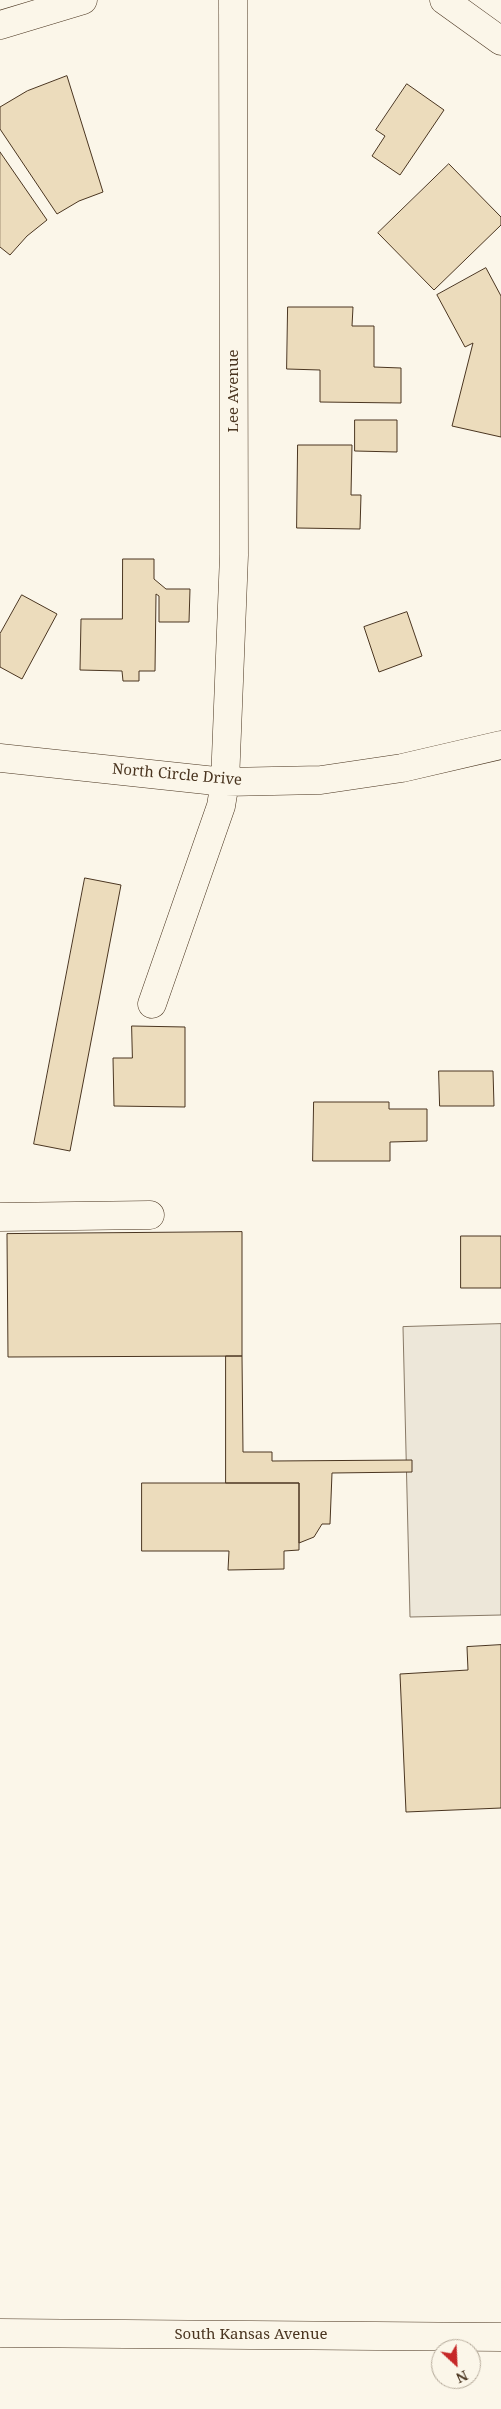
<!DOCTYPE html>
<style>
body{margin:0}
#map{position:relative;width:501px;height:2409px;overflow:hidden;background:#fbf6e9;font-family:"Noto Serif",serif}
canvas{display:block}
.north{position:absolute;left:431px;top:2339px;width:50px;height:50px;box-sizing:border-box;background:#fbf6e9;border:1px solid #b4a999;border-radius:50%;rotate:155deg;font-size:14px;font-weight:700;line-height:20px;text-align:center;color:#4a3520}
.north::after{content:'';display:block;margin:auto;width:18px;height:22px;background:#c62828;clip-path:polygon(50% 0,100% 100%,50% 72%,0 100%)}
</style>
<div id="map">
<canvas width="501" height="2409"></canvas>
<div class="north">N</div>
</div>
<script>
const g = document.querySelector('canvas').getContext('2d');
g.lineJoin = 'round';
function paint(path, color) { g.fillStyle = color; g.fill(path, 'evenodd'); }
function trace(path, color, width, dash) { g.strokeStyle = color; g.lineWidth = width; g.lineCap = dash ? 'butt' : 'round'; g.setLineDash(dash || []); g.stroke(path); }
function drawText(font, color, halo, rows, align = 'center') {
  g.font = font + ' "Noto Serif",serif'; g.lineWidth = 4; g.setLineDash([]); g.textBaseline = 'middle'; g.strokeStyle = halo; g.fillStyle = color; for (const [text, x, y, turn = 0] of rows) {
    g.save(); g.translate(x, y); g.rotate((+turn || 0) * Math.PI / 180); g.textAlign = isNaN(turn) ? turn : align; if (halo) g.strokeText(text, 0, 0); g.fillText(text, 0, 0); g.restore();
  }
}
const parking = new Path2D(`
 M501,1324V1615L410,1617L403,1327Z`);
paint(parking, '#ede7d9');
trace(parking, '#887966', 1);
const building = new Path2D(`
 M67,76L103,192L79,201L57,214L0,129V107L27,91Z
 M407,84L444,110L400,175L372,156L385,136L376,130Z
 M0,152L47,220L27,236L10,255L0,247Z
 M449,164L501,217V225L434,290L378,233Z
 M486,268L501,296V437L452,426L473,343L465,347L437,295Z
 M288,307H353L352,326H374V367L401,368V403L320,402V370L287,369Z
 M355,420H397V452L355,451Z
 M298,445H352L351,495H361L360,529L297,528Z
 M123,559H154V579L166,589H190L189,622H159V596L156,594L155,671H139V681H123L122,671L80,670L81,619H122Z
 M22,595L57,614L22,679L0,667V634Z
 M407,612L422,656L379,672L364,627Z
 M85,878L121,885L70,1151L34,1144Z
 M132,1026L185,1027V1107L114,1106L113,1058H132Z
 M439,1071H493L494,1106H440Z
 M314,1102H389V1109H427V1141L390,1142V1161H313Z
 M242,1232V1356L8,1357L7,1234Z
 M461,1236H501V1288H461Z
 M226,1356H242L243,1452H272V1461L412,1460V1472L332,1473L330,1524H322L314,1537L299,1543V1483H226Z
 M142,1483H299V1550L284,1551V1569L228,1570L229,1551H142Z
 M501,1645V1808L406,1812L400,1674L468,1670L467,1647Z`);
paint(building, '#ecdcbc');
trace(building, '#4a3520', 1);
const minor = new Path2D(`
 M444,0L501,41
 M0,25L83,0
 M0,758L225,782L321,780L402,768L501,745
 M152,1004L221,806L225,782L234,555L233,0
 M0,1217L150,1215
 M0,2333L501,2337`);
trace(minor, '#4a3520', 29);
trace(minor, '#fbf6e9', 28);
drawText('15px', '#4a3520', '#fbf6e9', [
 ["Lee Avenue",234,391,-90],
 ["North Circle Drive",177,775,5],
 ["South Kansas Avenue",251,2335]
]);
</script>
